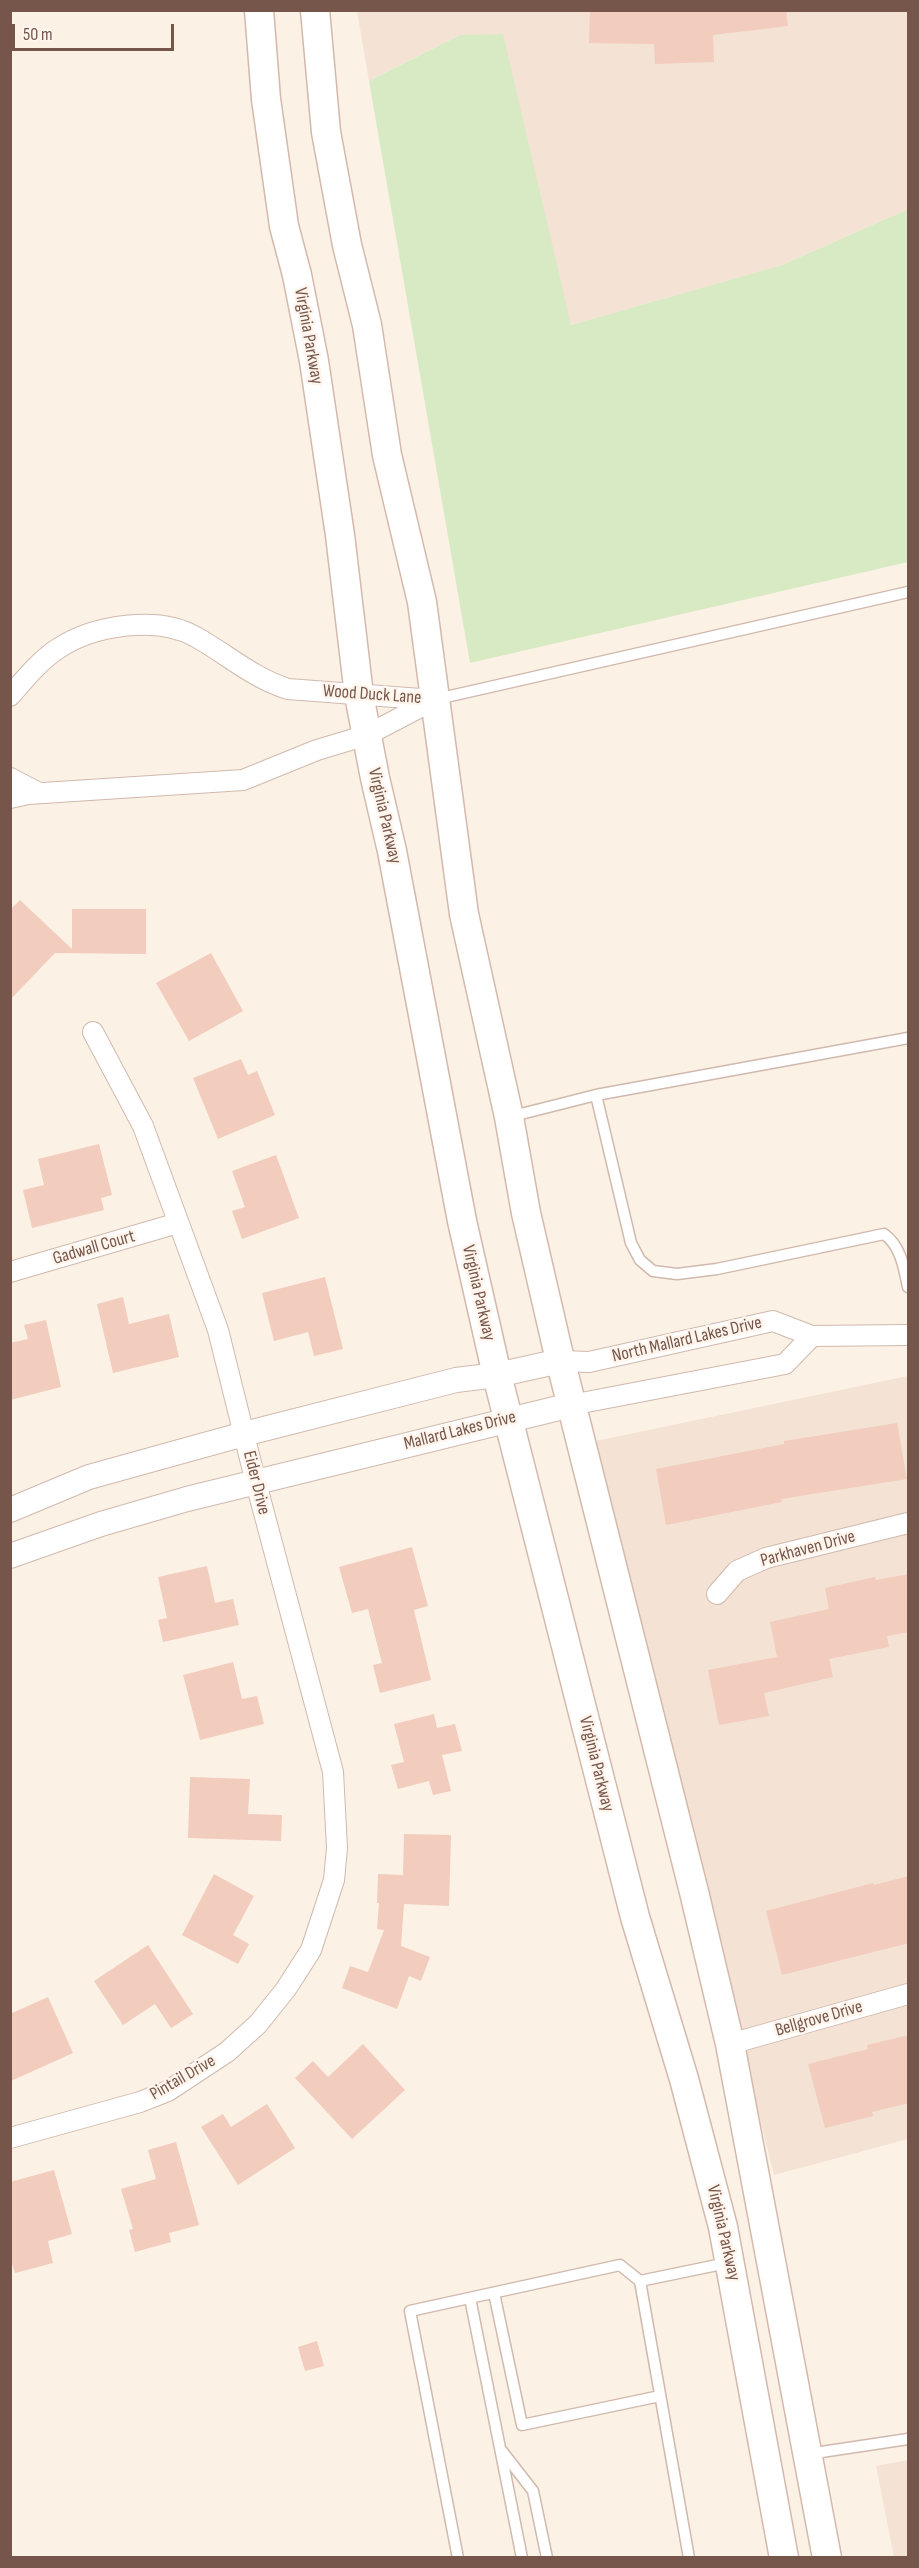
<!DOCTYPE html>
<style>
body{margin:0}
#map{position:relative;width:919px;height:2568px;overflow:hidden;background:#fcf1e5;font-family:"Sofia Sans Condensed",sans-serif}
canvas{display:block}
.frame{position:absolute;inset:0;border:12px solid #76554a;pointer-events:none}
.scale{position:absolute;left:12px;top:24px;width:162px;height:27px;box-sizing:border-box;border:3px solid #76554a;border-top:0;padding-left:8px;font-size:18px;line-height:21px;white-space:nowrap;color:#76554a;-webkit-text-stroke:4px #fff5ec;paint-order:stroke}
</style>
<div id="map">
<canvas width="919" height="2568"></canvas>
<div class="frame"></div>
<div class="scale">50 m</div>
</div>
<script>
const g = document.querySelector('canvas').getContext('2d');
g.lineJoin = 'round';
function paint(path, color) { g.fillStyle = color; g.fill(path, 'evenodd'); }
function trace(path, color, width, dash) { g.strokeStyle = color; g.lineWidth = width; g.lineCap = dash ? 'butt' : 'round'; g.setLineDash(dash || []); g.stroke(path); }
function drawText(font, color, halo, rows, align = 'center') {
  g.font = font + ' "Sofia Sans Condensed",sans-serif'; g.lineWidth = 5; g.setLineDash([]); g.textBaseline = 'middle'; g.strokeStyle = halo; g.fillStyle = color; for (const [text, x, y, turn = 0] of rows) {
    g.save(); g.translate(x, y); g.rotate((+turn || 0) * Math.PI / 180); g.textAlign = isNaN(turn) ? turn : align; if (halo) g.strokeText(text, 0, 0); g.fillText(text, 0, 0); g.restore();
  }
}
paint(new Path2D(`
 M357,11H908V209L782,265L571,325L460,35L369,81Z
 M908,1376V2139L774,2175L591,1442Z
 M908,2460V2557H894L876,2466Z`), '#f4e2d4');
paint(new Path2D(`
 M503,34L571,325L782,265L908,209V562L470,663L369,81L460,35Z`), '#d8eac4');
paint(new Path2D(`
 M590,10H786L788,26L713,35L714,62L655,64L654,44L589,43Z
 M20,900L72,949V909H146V954L55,953L10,1000V910Z
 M211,953L243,1011L189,1041L156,983Z
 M241,1059L248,1075L257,1071L275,1115L218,1139L193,1078Z
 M99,1144L112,1195L101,1198L104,1210L32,1228L23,1190L44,1185L38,1159Z
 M276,1155L299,1218L242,1239L232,1211L245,1207L232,1171Z
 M325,1277L343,1349L314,1356L308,1332L274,1341L262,1293Z
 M123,1297L129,1324L169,1314L179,1357L113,1373L97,1304Z
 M46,1320L61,1387L10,1400V1343L28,1339L24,1325Z
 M897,1423L907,1479L781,1499L782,1502L666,1525L656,1469L784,1444V1441Z
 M412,1547L428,1606L414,1610L431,1680L380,1693L373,1665L382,1663L368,1609L352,1613L339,1567Z
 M207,1566L215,1603L233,1599L239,1625L163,1642L158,1620L167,1618L158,1577Z
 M909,1574V1632L887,1636L889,1647L829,1659L833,1677L764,1693L769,1716L719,1725L708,1670L777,1657L770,1622L829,1609L825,1588L875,1577L876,1580Z
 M233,1662L242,1699L257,1696L264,1724L200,1740L183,1675Z
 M434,1714L437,1728L455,1724L462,1751L442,1755L451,1791L433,1795L429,1781L398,1789L391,1765L404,1762L394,1724Z
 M190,1777L250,1779L248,1814L282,1815L281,1841L188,1838Z
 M404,1834L451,1835L449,1906L404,1904L401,1946L430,1957L421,1981L409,1976L397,2009L342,1988L350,1966L368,1972L384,1930L377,1929L379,1903H377L378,1874L403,1875Z
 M214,1874L254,1896L233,1935L249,1944L238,1964L182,1935Z
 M909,1876V1943L782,1975L766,1911L873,1883L874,1885Z
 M148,1945L193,2014L171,2028L155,2004L123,2025L94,1981Z
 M48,1997L73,2053L11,2081L10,2014Z
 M909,2035V2103L872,2112L873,2116L825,2128L808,2064L868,2049L867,2045Z
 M363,2044L405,2090L352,2139L295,2078L313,2061L328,2077Z
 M267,2104L295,2148L238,2185L201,2127L223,2114L231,2127Z
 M176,2142L199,2225L169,2233L171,2242L135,2252L129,2230L133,2229L121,2189L156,2179L148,2150Z
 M54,2170L72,2234L48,2241L53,2263L15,2273L10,2257V2182Z
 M317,2341L324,2366L305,2371L298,2347Z`), '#f2ccbd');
const service = new Path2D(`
 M437,699L908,592
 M596,1095L908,1038
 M509,1117L596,1095L631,1243L640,1260L653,1271L677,1274L717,1269L884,1234C901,1246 904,1268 908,1287
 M494,2293L522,2425L660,2396
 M470,2298L522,2558
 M502,2451L533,2491L547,2558
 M808,2454L908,2439
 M458,2558L410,2311L620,2265L640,2281
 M689,2558L640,2281L727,2263`);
const minor = new Path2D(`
 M10,696C25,679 40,660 59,648C94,625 159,615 196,637C228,655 253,678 288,689L434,700
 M10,778L39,793
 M10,798L28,794L243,780L317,750L367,735L434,700
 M10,1272L178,1223
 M560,1361L589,1362L773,1321L812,1336L908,1335
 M571,1405L785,1364L812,1336
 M717,1594L737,1571L766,1558L908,1523
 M730,2044L908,1994
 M10,2138L140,2102L168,2091L227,2052L258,2024L286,1989L311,1950L334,1880L337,1848L333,1772L256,1483L218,1330L143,1126L93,1032`);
const tertiary = new Path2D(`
 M10,1510L89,1477L244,1434L456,1380L497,1375L560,1361
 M10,1556L101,1524L187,1499L571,1405`);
const secondary = new Path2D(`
 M259,10L266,99L284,226L297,275L314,361L340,535L359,695L375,778L392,851L462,1221L497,1375L635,1917L684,2079L723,2227L784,2558
 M315,10L326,132L347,245L367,325L387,455L422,602L464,914L509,1117L526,1213L557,1347L695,1896L730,2044L827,2558`);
trace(service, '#d0b9ae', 13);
trace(minor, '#d0b9ae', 22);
trace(tertiary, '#d0b9ae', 26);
trace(secondary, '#d3b9ac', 31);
trace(service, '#fff', 10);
trace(minor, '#fff', 20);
trace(tertiary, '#fff', 24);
trace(secondary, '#fff', 28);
drawText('18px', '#76554a', '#fff5ec', [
 ["Virginia Parkway",308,336,80],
 ["Wood Duck Lane",372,695,4],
 ["Virginia Parkway",384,816,77],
 ["Gadwall Court",94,1248,-16],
 ["Virginia Parkway",478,1293,77],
 ["North Mallard Lakes Drive",687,1340,-13],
 ["Mallard Lakes Drive",460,1431,-14],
 ["Eider Drive",256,1483,76],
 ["Parkhaven Drive",808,1549,-15],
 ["Virginia Parkway",596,1764,76],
 ["Bellgrove Drive",819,2019,-16],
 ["Pintail Drive",183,2078,-30],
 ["Virginia Parkway",723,2233,77]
]);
</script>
